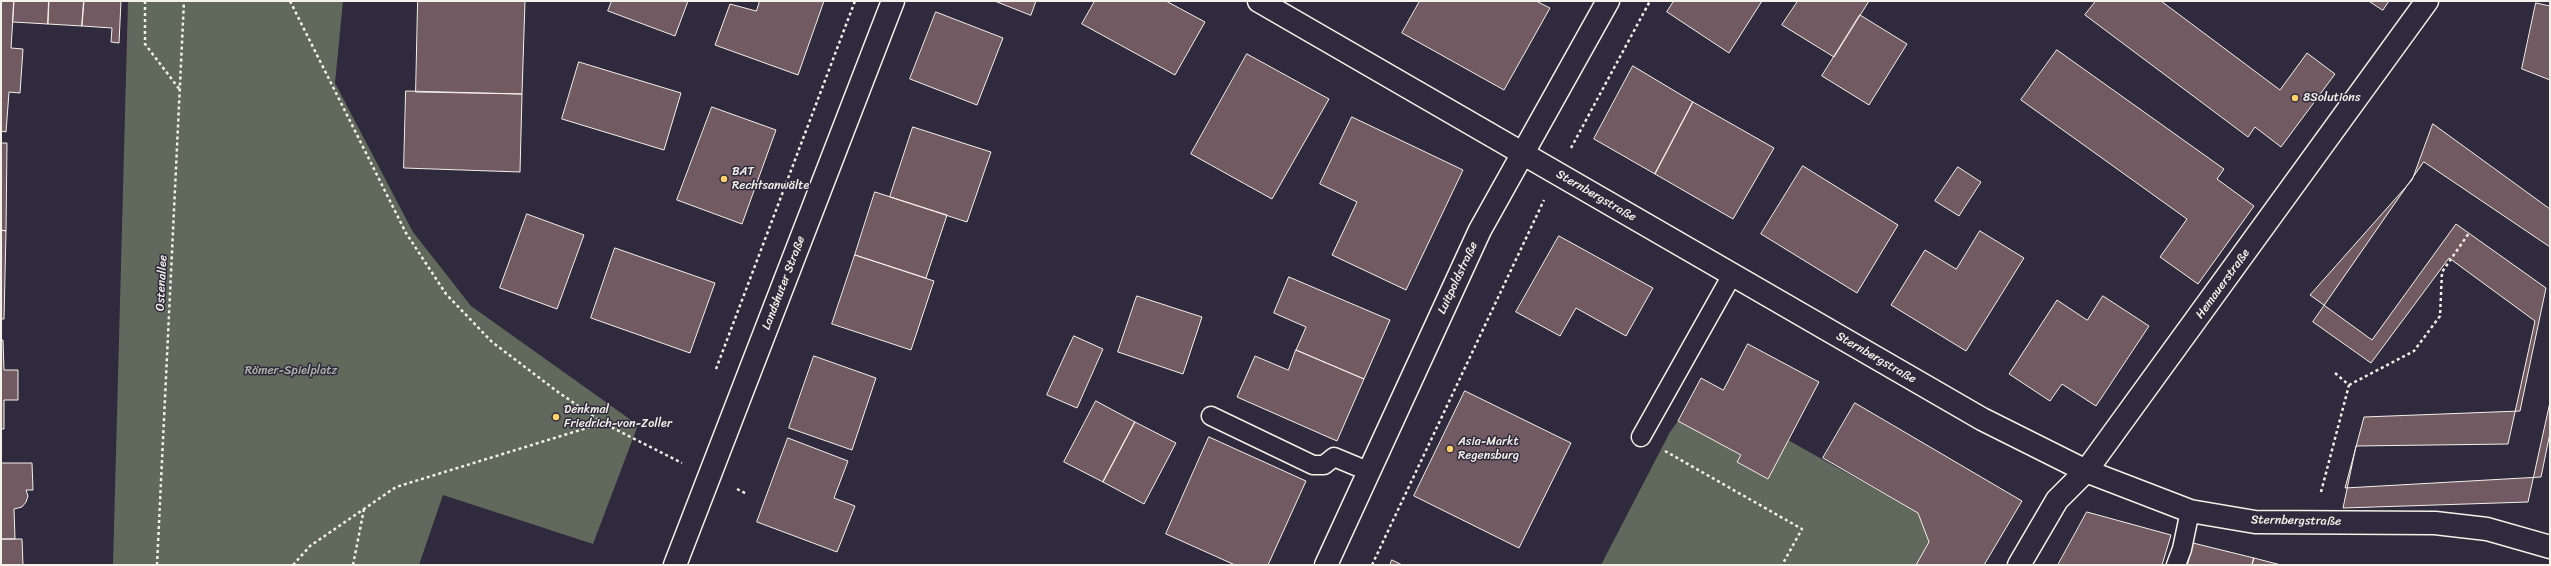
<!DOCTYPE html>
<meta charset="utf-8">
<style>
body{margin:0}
#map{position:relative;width:2551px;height:566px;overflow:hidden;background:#2f2a3d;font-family:Sriracha,sans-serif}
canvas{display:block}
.frame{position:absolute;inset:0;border:2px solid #f4f1e8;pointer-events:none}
</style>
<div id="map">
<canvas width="2551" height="566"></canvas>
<div class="frame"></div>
</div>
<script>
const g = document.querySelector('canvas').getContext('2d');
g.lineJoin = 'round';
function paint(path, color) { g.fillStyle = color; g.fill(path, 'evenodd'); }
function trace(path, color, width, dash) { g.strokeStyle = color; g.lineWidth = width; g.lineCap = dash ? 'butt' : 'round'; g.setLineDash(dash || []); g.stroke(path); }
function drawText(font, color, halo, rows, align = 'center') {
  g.font = font + ' Sriracha,sans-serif'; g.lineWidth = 3; g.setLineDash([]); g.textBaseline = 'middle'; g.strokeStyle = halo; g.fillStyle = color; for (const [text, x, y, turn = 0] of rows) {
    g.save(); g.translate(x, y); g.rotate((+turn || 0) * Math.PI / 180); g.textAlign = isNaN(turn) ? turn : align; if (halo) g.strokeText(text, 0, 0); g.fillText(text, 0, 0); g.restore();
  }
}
paint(new Path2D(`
 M128,1H343L335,83L413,232L471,306L638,425L593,544L443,495L419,565H113Z
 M1678,421L1741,455L1737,462L1768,479L1788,440L1918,513L1929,542L1916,565H1601L1670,432Z`), '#60695c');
const building = new Path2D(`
 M1,1H14L11,48L23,49L20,93L9,92L6,132L1,131Z
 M14,1H49L48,24L13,22Z
 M49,1H84L82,26L48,24Z
 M84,1H121L119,43L111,42L112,28L82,26Z
 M418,1H525L522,94L416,92Z
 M612,1H688L675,36L608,11Z
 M760,1H824L798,75L715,45L730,4L756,11Z
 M995,1H1036L1031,15Z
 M1095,1H1166L1205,22L1175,75L1082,24Z
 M1420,1H1536L1550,8L1504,90L1402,33Z
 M1674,1H1762L1729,53L1667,12Z
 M1798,1H1869L1834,57L1782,25Z
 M2096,1H2161L2280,90L2307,53L2335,74L2281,147L2255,127L2248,137L2085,15Z
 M2369,1H2389L2383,10Z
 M2536,3L2550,6V80L2522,69Z
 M936,12L1003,38L977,105L910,79Z
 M1860,15L1907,44L1869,105L1822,76Z
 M2057,50L2224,169L2217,179L2254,206L2198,284L2160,257L2187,219L2021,100Z
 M1247,54L1329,99L1272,199L1191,154Z
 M579,62L681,93L664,150L562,119Z
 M1633,66L1693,102L1655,174L1594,139Z
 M406,91L522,94L520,172L404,168Z
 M1693,102L1774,148L1733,219L1655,174Z
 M712,107L776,130L742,224L677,200Z
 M1352,117L1463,170L1406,290L1332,255L1357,202L1320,184Z
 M2433,124L2550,209V433L2541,477L2345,488L2364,417L2520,411L2546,288L2456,224L2372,340L2310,295L2412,180Z
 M913,127L991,152L967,222L890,197Z
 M1,143H7L6,231L1,230Z
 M2424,162L2550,247V402L2528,502L2343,508L2356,446L2508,444L2535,321L2449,258L2371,363L2313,322Z
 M1803,166L1898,225L1857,293L1761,234Z
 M1958,167L1981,182L1959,216L1935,201Z
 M875,192L947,215L926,278L855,255Z
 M527,214L584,235L557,309L500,288Z
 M1,230L6,231L4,319H1Z
 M1980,231L2024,258L1966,351L1891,305L1925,250L1956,269Z
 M1559,236L1653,288L1626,336L1576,308L1560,336L1516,312Z
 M615,248L715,283L690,353L591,318Z
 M855,255L934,281L911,350L832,324Z
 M1289,277L1390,320L1364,379L1296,350L1306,327L1274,313Z
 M1137,296L1202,317L1183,374L1118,352Z
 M2103,296L2149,326L2096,406L2062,384L2050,401L2009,374L2057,300L2087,320Z
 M1074,336L1103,349L1077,408L1047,395Z
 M1,340H3L4,370H18V400H4V429H1Z
 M1748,344L1819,382L1768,479L1737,462L1741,455L1678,421L1701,378L1723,390Z
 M1296,350L1364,379L1337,441L1237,397L1255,356L1288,370Z
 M814,356L876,378L852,450L789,428Z
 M1465,391L1571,443L1519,548L1414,496Z
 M1096,401L1135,422L1103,482L1064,462Z
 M1855,403L2022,501L1984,565H1916L1929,542L1918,513L1823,458Z
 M1135,422L1176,443L1144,504L1103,482Z
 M1209,437L1306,481L1268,565H1235L1166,534Z
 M788,438L848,461L834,498L855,506L837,552L757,522Z
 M1,463H32L33,490H26L28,496L26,502L22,507L14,509L15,539H1Z
 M2087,512L2171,535L2162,565H2058Z
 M1,539H22L23,565H1Z
 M2193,543L2254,558L2252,565H2188Z
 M2254,558L2281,565H2252Z
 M1392,560L1402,565H1390Z`);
paint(building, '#725a63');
trace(building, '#f4f1e8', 1);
const service = new Path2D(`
 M1211,416L1313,465H1324L1334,457L1370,472
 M1641,437L1732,275
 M2176,565L2182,549L2190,511`);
const minor = new Path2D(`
 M1259,1L1982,419L2086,471L2190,511L2255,522L2435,523L2487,529L2550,547
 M2019,565L2057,500L2086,471L2427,1`);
const tertiary = new Path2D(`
 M675,565L893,1
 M1326,565L1480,230L1608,1`);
trace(service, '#f4f1e8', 21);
trace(minor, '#f4f1e8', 25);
trace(tertiary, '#f4f1e8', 25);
trace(new Path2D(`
 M145,1V44L180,90
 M290,1L406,233L446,294L492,342L558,392L603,423L682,463
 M1571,148L1650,1
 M716,369L855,1
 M2349,385L2414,351L2440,316L2442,272L2469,233
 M1665,451L1802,529L1782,565
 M737,489L747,494
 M2321,492L2349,385L2335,373
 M157,565L184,1
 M293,565L310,546L396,487L603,423
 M353,565L364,509
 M1372,565L1544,200`), '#f4f1e8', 2.5, [3, 3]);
trace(service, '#2f2a3d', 18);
trace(minor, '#2f2a3d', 22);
trace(tertiary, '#2f2a3d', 22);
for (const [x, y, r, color] of [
 [2295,98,4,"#ffd166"],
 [724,179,4,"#ffd166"],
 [556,417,4,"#ffd166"],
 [1450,449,4,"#ffd166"]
]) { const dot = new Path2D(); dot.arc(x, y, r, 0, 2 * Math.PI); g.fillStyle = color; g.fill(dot); trace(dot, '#2f2a3d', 1.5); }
drawText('12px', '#f4f1e8', '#2f2a3d', [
 ["8Solutions",2303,98],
 ["BAT",732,172],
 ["Rechtsanwälte",732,186],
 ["Denkmal",564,410],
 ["Friedrich-von-Zoller",564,424],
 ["Asia-Markt",1458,442],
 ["Regensburg",1458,456]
], 'left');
drawText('12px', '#f4f1e8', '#2f2a3d', [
 ["Sternbergstraße",1596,196,30],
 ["Luitpoldstraße",1458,278,-65],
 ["Ostenallee",162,283,-87],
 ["Landshuter Straße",784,283,-69],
 ["Hemauerstraße",2223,284,-54],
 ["Sternbergstraße",1876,358,30],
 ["Sternbergstraße",2296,521,1]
]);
drawText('12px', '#b1b4a9', '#2f2a3d', [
 ["Römer-Spielplatz",291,371]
]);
</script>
